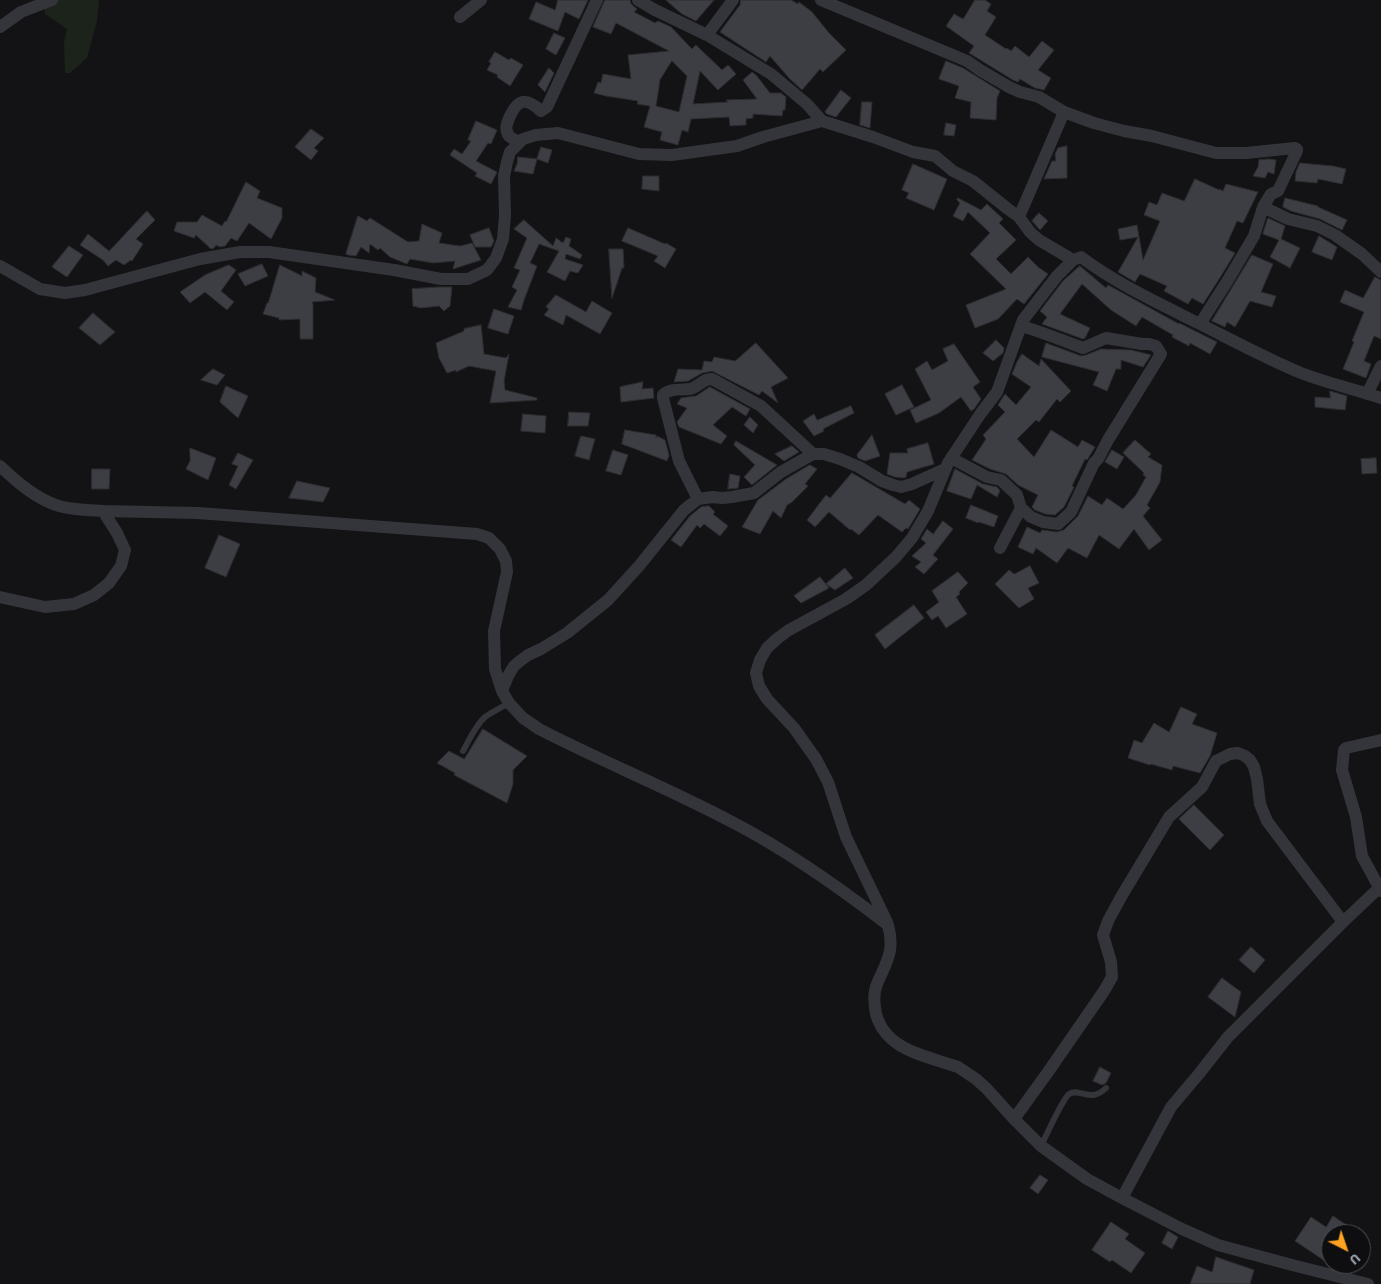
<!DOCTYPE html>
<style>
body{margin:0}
#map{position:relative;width:1381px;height:1284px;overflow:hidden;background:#131315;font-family:Barlow,sans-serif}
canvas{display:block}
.north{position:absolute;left:1321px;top:1224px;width:50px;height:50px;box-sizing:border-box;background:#0e0e10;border:1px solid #4a4d53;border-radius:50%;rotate:139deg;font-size:14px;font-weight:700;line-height:20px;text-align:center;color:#a4abb7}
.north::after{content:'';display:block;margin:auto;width:18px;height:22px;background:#ffa221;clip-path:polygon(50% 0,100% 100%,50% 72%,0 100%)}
</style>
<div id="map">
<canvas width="1381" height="1284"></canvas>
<div class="north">U</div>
</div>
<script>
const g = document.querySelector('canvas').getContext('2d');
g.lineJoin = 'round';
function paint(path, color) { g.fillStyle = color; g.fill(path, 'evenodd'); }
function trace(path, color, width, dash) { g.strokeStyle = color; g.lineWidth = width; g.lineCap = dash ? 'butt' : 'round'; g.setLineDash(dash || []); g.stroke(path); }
paint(new Path2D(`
 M45,0H99L97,21L87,58L70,73H65L64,42L67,29L45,14Z`), '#1b231b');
const building = new Path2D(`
 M558,0H588L579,19L565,12L558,31L529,19L536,2L555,10Z
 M605,0H630L631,4L637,9L634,12L655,23L658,21L671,27L692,49L696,45L722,70L728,65L736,74L718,90L700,71L693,104L728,102L726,100L757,99L743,80L752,72L756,75L770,93H781L786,97L785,110H783L782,116L753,114V118L746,119V125L730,126L729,117L691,119L688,132L682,130L678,145L660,140L662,132L644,127L650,106L637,104L638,101L606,96L594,93L598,82L601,83L603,74L631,79L628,55L669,51L616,23L611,34L593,27ZM672,61L687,76L679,112L656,106L660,80Z
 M666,0H714L696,21L682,14Z
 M741,0H791L798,4L799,2L812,12L829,33L846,50L823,72L820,69L802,90L789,78L770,56L766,62L720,32L740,5Z
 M975,0H985L991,4L987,11L996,17L985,35L1006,49L1007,48L1011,51L1015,46L1029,57L1042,41L1054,50L1038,70L1051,78L1044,90L1035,88L1020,79L1018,82L1013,80L969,53L974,46L946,26L954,14L963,19Z
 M554,33L565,38L556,55L546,49Z
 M495,52L509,60L511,58L523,65L510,86L497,77L498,75L487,70L491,63L489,62Z
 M946,61L963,68L1000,91L997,98L996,120L970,118L971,102L955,98L959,86L939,79Z
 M549,68L554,73L545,92L538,85Z
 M841,90L851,98L836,117L827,114L825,112Z
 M862,102H872L870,128L860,125Z
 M476,121L497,130L491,144L488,143L476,161L497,172L491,184L475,176L477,173L450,155L454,149L462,154L471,141L468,140Z
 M946,123L956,125L954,136L944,135Z
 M311,129L324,138L314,148L318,151L311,160L295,147Z
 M1067,146V178L1044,179L1052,161H1056L1055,154L1058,148Z
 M541,147L552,150L548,163L537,159Z
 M518,157L537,159L533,174L514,171L517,164Z
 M1269,159L1276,160L1274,174L1268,172L1265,178L1253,176L1258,167L1259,160Z
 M1300,163L1333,166L1346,169L1342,184L1318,179L1317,183L1295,181L1296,172Z
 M913,164L947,179L934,210L906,198L909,193L902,190Z
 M643,176H659V191L642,189Z
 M1195,179L1219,190V189L1223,191L1226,184L1258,192L1243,223L1237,221L1225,248L1235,253L1221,276L1203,304L1192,298L1188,304L1164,291L1167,286L1140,274L1135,282L1118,272L1138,237L1120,240L1118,229L1137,225L1143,260L1160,221L1144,215L1149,202L1157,205L1162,193L1184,201Z
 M246,182L260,191L257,198L282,208V218L271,239L249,223L237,241L231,238L225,246L220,247L216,245L214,248L211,249L196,235L194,238L174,231L177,222H197L202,215L222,226L225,221L226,222Z
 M958,198L981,210L987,204L1003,219L999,223L1016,240L996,259L1011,274L1028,257L1038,267L1048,274L1024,304L1017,299L998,319L975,328L966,305L1006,289L970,254L990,233L968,212L963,221L953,216L960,203L957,200Z
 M1285,198L1318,206V207L1347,220L1342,230L1320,219L1291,211L1283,207Z
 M147,211L155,220L136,239L143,244L132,261L131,260L124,265L116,260L108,266L103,260L80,245L88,234L109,251Z
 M1039,213L1048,221L1040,230L1032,221Z
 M358,216L367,221L370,218L408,242L419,241L422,224L442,233L439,243L460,246L472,243L481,260L453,269L455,261L433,263L410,259L407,264L390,257L380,248L378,250L370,244L369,253L361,247L356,256L348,255L346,254Z
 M1268,218L1285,226L1281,239L1300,248L1290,268L1270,257L1279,240L1263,234Z
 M524,220L553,246L556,238L563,243L566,237L571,239L569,246L582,255L580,259L566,254L565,259L583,265L578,273L570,271L565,281L547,272L559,251L539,244L530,263L537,266L524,300L521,310L508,307L517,290L512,287L520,270L514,268L527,238L514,229Z
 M489,228L494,241L491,247H475L470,235Z
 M628,228L665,244L666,243L676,249L665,268L654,261L658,256L622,241Z
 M1319,236L1337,247L1332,260L1312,252Z
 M69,246L83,255L67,277L52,267Z
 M609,249H623L624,268H622L612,298Z
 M1252,255L1273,264L1261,292L1276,296L1272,307L1250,301L1235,327L1227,322L1225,327L1212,321Z
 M262,264L268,276L245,286L238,274Z
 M229,265L236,270L221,291L234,302L227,310L205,292L190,303L180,292L205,275Z
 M280,265L302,276V271L316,278L315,292L335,300L312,302L313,305V339H300V319L279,320V318L263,314L267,303H268Z
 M1080,266L1106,288L1108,285L1179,324V323L1217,342L1210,354L1190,343L1189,346L1172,337L1173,335L1142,317L1136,326L1111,310L1082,284L1060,314L1090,328L1085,338L1083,339L1042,324L1047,317L1040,311L1063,281Z
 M1375,277L1381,280V339L1374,336L1364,361L1371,364L1366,378L1343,369L1354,342L1352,341L1364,312L1340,302L1345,290L1363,298Z
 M439,287H452L450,306L444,311L439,306L421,308L413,306L412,289Z
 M556,295L586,312L592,301L612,313L600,334L566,315L563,325L544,315L549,309L546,307Z
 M494,309L514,316L508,334L488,328Z
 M93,313L115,332L100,345L79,328Z
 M481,325L484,354L506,358L509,354L504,381L505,390L537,398V400L490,403L496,371L469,366L456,372V370L447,373L439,358L436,343L464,331V329Z
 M996,340L1004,348L1003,353L993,361L983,353Z
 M756,343L788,378L771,387L778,403L762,391L759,395L712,371L702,373L688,381L674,382L678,369L702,370L704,361L712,362L714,357L735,361Z
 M1046,343L1081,356L1086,355L1101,349L1131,350L1151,355L1143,367L1121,360V369H1116L1107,391L1093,385L1099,372L1042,357Z
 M954,344L980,382L973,387L981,399L974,409L971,411L961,397L939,413L916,423L910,410L931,400L915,369L927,361L932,370L948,361L943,349Z
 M1022,354L1039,366L1041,359L1071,391L1060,402L1057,399L1039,422L1036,420L1017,439L1034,457L1051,430L1078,447L1082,440L1095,447L1087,460L1085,459L1072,486L1074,487L1064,507L1055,515L1045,514L1035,510L1032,507L1038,495L1018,485L1006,474L990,469L972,460L986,439L983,435L1005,412L998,405L1005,394L1016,405L1031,387L1012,374L1017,362Z
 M213,369L225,375L217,385L201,380Z
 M643,382L642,389L653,388L654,398L621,402L620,387Z
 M902,385L914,407L896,415L885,394Z
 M226,386L248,396L238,418L220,402Z
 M710,387L750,409L746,416L732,407L713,425L727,436L721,444L679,427L677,422L687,408L677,404L681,398L696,396Z
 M1330,391L1347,396L1345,410L1315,407V397L1330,398Z
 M851,406L854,413L823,429L824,431L814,436L803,421L814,414L817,420Z
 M569,412L590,413L588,426H568Z
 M523,414L546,416L545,433L521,431Z
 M750,417L758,425L753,433L744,425Z
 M625,430L656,435V438L657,436L665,440L669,455L667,461L622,444Z
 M872,435L880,456L865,461L858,458L857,455Z
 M581,436L595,439L589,460L575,456Z
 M1135,440L1151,454L1148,457L1162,465L1160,482L1147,505L1150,508L1143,516L1162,540L1149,550L1134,529L1119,549L1099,535L1087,558L1068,548L1057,563L1036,548L1033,554L1018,547L1027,527L1040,533L1042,530L1057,532L1064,530L1078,516L1088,496L1102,505L1107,498L1123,509L1136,495L1146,477L1143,475L1144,473L1123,453Z
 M736,441L777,465L752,485L744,477L755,465L734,445Z
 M928,443L934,464L907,472L906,477L904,478L895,477L887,474L890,453H908L907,449Z
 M792,446L799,452L784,461L775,454Z
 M190,448L216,458L208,480L186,469L190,461Z
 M613,450L628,455L621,475L606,471Z
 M1112,450L1124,457L1117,469L1105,462Z
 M238,453L253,460L236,489L229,485L238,466L232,464Z
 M1376,458L1377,473L1362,474L1361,459Z
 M810,465L817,469L805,484L808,486L792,502L787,505L781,518L773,511L760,534L742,527L758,500L786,479Z
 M92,469H110L109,489H92Z
 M955,469L983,484L997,487L1000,491L997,497L977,485L971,499L947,491Z
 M852,473L905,504L909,500L920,509L908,529L906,528L902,532L878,515L859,535L851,529L850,530L829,512L815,527L807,520L826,495L830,498Z
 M730,474L740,476L738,488L728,489Z
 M297,481L330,488L323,502L289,498Z
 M971,505L998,516L994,527L979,522L978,523L966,518Z
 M709,506L715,512L713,514L728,526L720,536L704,524L700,528L697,525L681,547L671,540L690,516L701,507Z
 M943,521L953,529L933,555L938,559L924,574L915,567L921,562L912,556L926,543L921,539L927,529L933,534Z
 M219,535L240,544L226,577L205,568Z
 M1030,566L1039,583L1028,588L1034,599L1019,608L995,584L1009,570L1014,574Z
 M845,568L853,578L835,590L826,584Z
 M958,572L968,583L959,592L960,594L956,597L967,614L946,628L938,616L932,620L926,612L939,602L932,591Z
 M820,577L829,588L801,603L794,596Z
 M914,605L924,618L885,649L875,635Z
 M1181,707L1197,714L1192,724L1217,733L1210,756L1200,773L1173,766L1172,770L1151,764L1150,765L1128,758L1134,740L1142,743L1154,723L1169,732Z
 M483,729L527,756L513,770V784L507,803L454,775L455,773L437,763L449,751L464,759Z
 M1194,805L1224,835L1210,850L1179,819Z
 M1251,947L1265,960L1254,973L1239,960Z
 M1222,978L1241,992L1235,1017L1208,997Z
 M1100,1067L1111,1073L1106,1083L1102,1085L1093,1081Z
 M1040,1175L1048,1180L1038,1194L1030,1188Z
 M1333,1216L1360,1234H1331V1265L1295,1241L1311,1217L1326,1227Z
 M1111,1222L1129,1234L1125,1239L1145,1253L1131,1273L1112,1260L1110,1262L1092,1250Z
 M1168,1231L1178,1237L1172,1249L1162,1243Z
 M1216,1257L1254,1270L1250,1284H1190L1197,1266L1212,1272Z`);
paint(building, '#3d3e43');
trace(building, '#2d2d31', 1);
trace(new Path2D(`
 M463,751C470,739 475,726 485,717C492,712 502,707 509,703
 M1041,1146C1046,1136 1062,1100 1069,1094C1080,1087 1090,1104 1106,1088`), '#34353a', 6);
trace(new Path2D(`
 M638,0L655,10L707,35L771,74L807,104L822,121L873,137L913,152L935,156L953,171L973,181L1008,209L1019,217L1030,232L1039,240L1073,260L1057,276L1023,320L997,392L981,413L948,463L928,511L912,538L896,557L866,585L846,599L789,630L778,638L767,648L760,660L756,673L759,686L767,699L794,728L816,759L828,782L846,837L887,922
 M821,0L967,61L980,70L1009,87L1020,92L1039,97L1064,112
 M460,17L481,0
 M0,27L21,12L52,0
 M707,35L733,0
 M520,142C516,140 512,139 509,136C504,129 507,123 510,116C518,99 526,97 541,111L547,107L597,0
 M1263,207L1288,219L1317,226L1335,235L1362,254L1381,272
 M1019,217L1064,112L1094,123L1124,131L1152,136L1216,153H1246L1295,148L1297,149V151L1278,191L1271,194L1263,207L1254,236L1228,280L1200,324
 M1073,260L1081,257C1117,284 1158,303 1198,323C1232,340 1265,358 1301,373C1327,383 1354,389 1381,398
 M0,266L40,289L65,293L85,290L200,259L240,252H269L394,270L441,279H468L487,270L496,258L503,239L505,215L504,176L507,162L510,152L523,139L536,135L558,133L639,154L672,155L737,146L763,137L822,121
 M1367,394L1381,366
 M951,458L987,477L1001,480L1017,495L1021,508L1031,517L1043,522L1058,524L1071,512L1094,463L1098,459L1108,440L1161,354L1156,346L1149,344H1142L1106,338L1083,348C1063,341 1043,332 1021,326
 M0,466C17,482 36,499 59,506C73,510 88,510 103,511L117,533L125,550L121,566L109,583L94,595L74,604L45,607L0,597
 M698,499L679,461L663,398V395C669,388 681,390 690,389C699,387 703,378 712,379L761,406L813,454
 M103,511L198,513L477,534L489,538L500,549L506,561L507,572L494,631L495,669L502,691L509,703L523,718L539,729C603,762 670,789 734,823C788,851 840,888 888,925C895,951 887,961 877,984C873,993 874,1004 876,1014C886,1051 927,1056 958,1067L976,1079L987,1089L1014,1119L1041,1146L1087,1179L1122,1198L1182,1229L1218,1245L1292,1265L1368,1284
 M1000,548L1021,508
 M502,691L508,676L514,666L520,661L528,655L541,649L567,633L608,600L639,566L684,510L698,499L713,497L722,498L732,497L754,493L781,472L813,454H824L840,459L859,467L882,481L893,485L901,487L912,484L945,469
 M1381,740L1346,748L1344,750L1342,770L1356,817L1362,856L1381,891
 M1014,1119L1048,1072L1104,991L1112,977L1111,962L1103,935L1108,921L1121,897L1169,817L1202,787L1216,761L1230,754L1238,753L1245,756L1250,760L1254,767L1257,779L1260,804L1267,821L1343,922
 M1122,1198L1171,1107L1198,1075L1228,1037L1343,922L1379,888`), '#34353a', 12);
</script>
